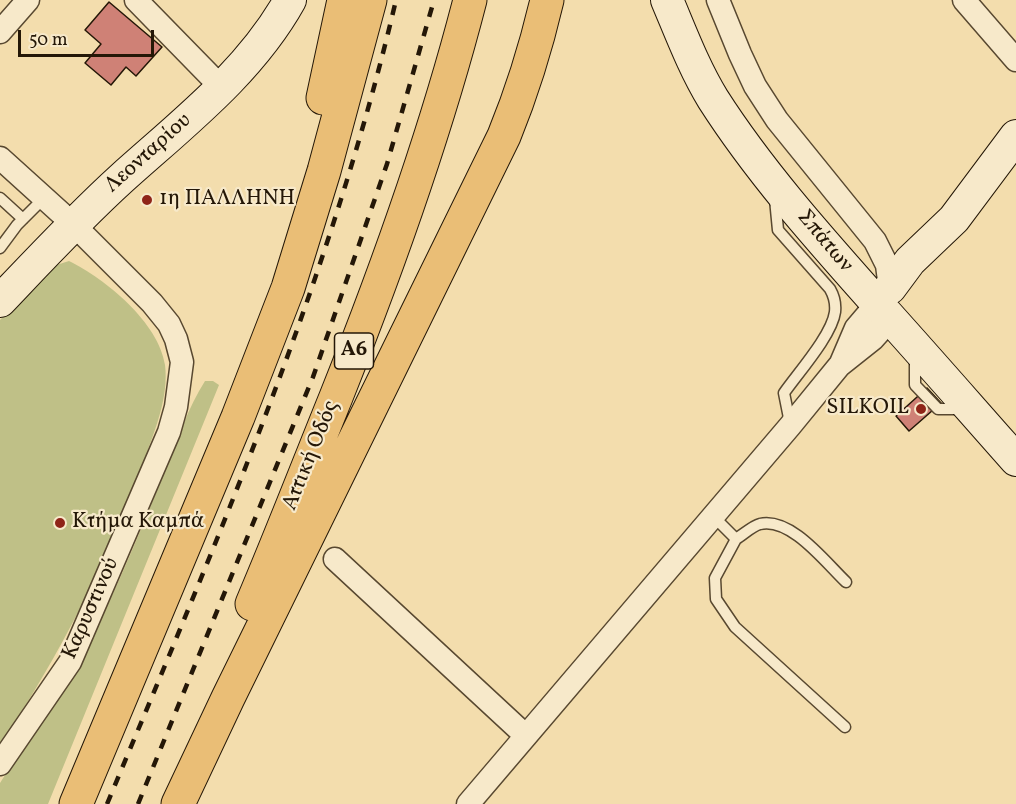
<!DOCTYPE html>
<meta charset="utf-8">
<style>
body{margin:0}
#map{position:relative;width:1016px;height:804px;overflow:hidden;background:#f3ddad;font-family:Vollkorn,serif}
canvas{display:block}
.scale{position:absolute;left:18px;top:30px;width:136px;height:27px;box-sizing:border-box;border:3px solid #241707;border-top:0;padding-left:8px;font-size:18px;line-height:21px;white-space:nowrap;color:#241707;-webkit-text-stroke:4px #f7e9ca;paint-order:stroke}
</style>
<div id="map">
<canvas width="1016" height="804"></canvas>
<div class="scale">50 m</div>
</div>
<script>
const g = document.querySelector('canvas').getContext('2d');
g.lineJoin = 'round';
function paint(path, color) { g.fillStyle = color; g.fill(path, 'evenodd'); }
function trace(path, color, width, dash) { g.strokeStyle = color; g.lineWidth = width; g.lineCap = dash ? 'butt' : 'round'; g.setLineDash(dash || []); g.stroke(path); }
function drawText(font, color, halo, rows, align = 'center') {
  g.font = font + ' Vollkorn,serif'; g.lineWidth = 4.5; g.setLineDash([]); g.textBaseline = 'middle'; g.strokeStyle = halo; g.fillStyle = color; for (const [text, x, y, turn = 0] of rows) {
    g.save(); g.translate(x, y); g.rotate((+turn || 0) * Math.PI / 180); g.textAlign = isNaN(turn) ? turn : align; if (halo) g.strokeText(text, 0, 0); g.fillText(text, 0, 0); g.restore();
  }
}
paint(new Path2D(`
 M69,261C106,279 159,323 165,365C169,396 155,430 145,458C109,561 59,655 0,746V320L50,267Z
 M205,381H213L219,385L48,804H0V783C43,717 88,651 120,578C136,542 151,505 166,468C178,438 188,408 205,381Z`), '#bfc087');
const building = new Path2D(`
 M109,2L162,47L136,76L126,67L111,85L85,63L101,44L85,30Z
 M927,388L941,403L909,431L896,416Z`);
paint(building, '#cf8176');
trace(building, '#241707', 1.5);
const lane = new Path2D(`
 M0,198L23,219
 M775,199L778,230L830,289C834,296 836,303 835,312C832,335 798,373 784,393L790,423
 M0,248L17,225L44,198
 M915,355V385L938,409H964
 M713,516L736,539C743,535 752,526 760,524C791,517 825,562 846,582
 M736,539L715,578L716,599L735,627L845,727`);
const street = new Path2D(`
 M136,0L222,88
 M718,0L740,54L755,86L777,120L875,241L887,265L890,288L856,328L841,363
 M964,0L1016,60
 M0,32L28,0
 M0,158L73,224L152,303L169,324L176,339L182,362L176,407L169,432L70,662L0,764
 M335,559L526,736
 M468,804L790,426L839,366L873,339L891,319`);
const secondary = new Path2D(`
 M667,0C681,33 694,68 713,99C759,171 818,237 874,300C922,353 969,407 1016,460
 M890,288L910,261L954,219L1016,136
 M0,301C40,259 79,217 122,178C182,124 250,72 290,0`);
const highway = new Path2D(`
 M323,98L344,0
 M252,604C281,536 308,466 336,397C388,267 435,136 470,0
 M76,804L238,417L288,288L324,171L370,0
 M178,804L228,698L504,136C522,92 536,47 547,0`);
trace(lane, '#584830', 13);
trace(street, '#584830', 25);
trace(secondary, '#241707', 34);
trace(highway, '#241707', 35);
trace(lane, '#f7e9ca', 10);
trace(street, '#f7e9ca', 22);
trace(secondary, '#f7e9ca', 32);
trace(highway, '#eabe76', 33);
trace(new Path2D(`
 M107,804C217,541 331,278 396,0
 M138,804L313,377L387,164L434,0`), '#241707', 4.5, [10, 10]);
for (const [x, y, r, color] of [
 [147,200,6,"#8f2418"],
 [921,409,6,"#8f2418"],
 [60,523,6,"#8f2418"]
]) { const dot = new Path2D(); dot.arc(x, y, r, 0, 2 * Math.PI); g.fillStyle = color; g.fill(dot); trace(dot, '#f7e9ca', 2); }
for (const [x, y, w] of [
 [354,351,39]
]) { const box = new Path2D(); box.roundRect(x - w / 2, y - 18, w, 36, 4.5); g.fillStyle = '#f7e9ca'; g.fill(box); trace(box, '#241707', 1.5); }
drawText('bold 21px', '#241707', null, [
 ["Α6",354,351]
]);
drawText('22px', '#241707', '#f7e9ca', [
 ["Λεονταρίου",149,154,-42],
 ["Σπάτων",824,242,50],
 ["Αττική Οδός",312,456,-68],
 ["Καρυστινού",92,609,-66]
]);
drawText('22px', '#241707', '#f7e9ca', [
 ["1η ΠΑΛΛΗΝΗ",159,200],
 ["SILKOIL",909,409,"right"],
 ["Kτήμα Καμπά",72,523]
], 'left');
</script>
